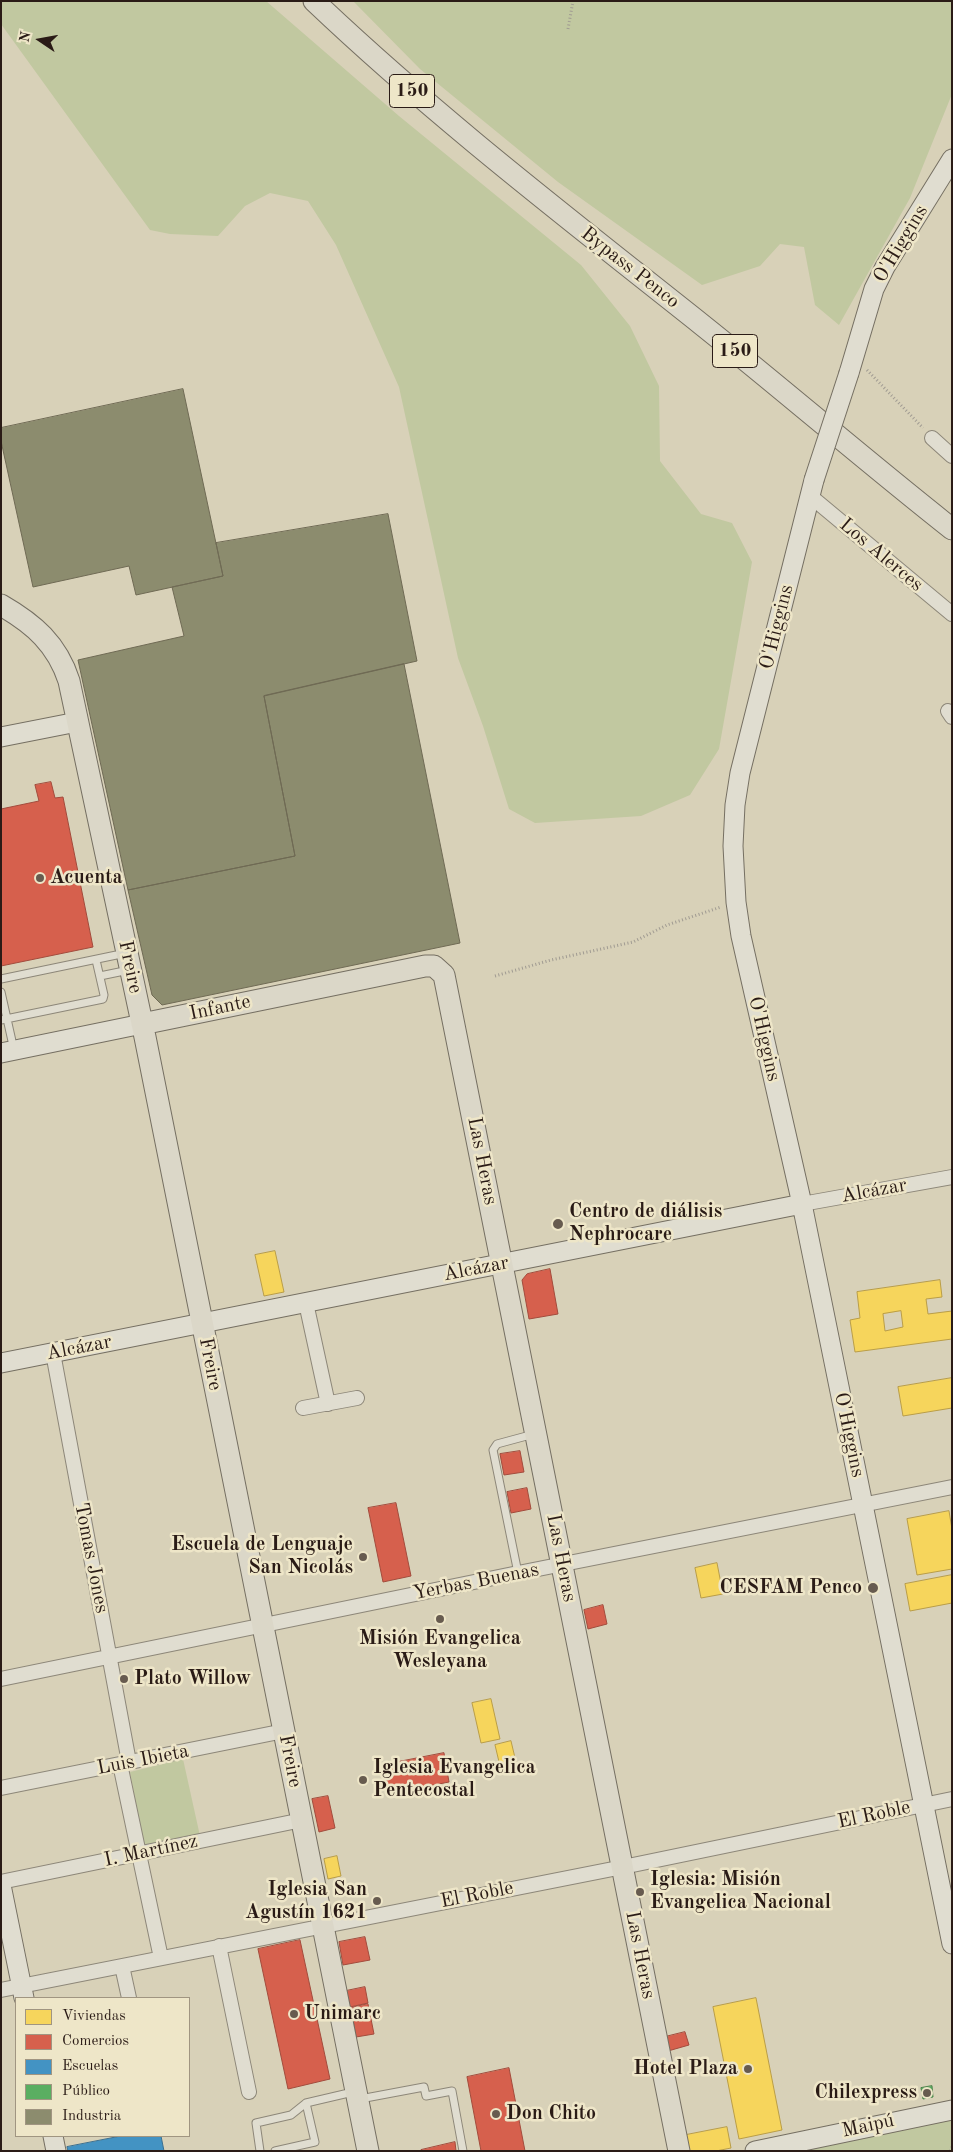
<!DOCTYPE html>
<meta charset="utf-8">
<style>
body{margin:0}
#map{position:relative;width:953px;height:2152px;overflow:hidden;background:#d8d1b8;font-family:"Old Standard TT",serif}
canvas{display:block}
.frame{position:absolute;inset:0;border:2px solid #2a1b16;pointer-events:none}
.legend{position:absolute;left:15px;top:1997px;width:175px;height:140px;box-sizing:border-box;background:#eee6c8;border:1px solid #a09581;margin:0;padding:6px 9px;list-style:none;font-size:15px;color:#2a1b16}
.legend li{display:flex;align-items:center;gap:10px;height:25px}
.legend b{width:25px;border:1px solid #a09581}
.north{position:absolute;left:15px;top:15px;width:50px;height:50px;-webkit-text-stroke:4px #eee6c8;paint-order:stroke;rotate:282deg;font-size:14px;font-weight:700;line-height:20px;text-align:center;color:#2a1b16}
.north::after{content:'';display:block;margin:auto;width:18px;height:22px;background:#2a1b16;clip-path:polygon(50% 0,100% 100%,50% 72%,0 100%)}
</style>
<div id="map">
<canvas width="953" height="2152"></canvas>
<div class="frame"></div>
<ul class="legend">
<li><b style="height:14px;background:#f6d55c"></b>Viviendas</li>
<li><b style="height:14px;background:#d6604d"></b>Comercios</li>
<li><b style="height:14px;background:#4393c3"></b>Escuelas</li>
<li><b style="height:14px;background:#5aae61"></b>Público</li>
<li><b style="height:14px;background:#8c8c6e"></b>Industria</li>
</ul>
<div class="north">N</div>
</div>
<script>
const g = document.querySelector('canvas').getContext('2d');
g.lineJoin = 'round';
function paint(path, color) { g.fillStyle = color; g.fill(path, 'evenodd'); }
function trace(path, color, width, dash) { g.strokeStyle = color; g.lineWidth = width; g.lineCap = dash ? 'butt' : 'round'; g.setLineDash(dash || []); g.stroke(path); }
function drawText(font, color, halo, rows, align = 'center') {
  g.font = font + ' "Old Standard TT",serif'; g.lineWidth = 5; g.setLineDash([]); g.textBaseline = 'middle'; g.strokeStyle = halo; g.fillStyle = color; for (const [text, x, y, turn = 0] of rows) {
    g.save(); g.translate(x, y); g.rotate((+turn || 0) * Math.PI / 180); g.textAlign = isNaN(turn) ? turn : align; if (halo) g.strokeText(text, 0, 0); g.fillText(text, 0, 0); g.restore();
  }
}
paint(new Path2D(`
 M1,1H266L399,116L581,265L630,326L659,386L660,461L701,514L732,523L752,562L719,749L690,795L641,816L535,823L509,809L483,726L458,658L399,387L336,245L308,201L270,193L245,206L218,236L170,234L150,230L1,24Z
 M353,1H952V94L910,198L839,325L815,305L804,247L780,244L760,266L702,285L558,182L420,69Z
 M183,1759L200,1836L144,1847L130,1772Z
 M952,2114V2151H783Z`), '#c1c8a0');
const homes = new Path2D(`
 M275,1251L284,1292L264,1296L255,1255Z
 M940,1280L942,1297L926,1299L928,1314L952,1311V1339L855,1352L850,1320L860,1318L857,1292ZM901,1311L903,1327L885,1331L883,1314Z
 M952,1378V1408L903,1416L898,1387Z
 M949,1511L952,1529V1569L917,1575L907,1519Z
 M717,1563L723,1594L701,1598L695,1568Z
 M952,1575V1603L910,1611L905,1584Z
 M491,1699L500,1739L481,1743L472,1703Z
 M511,1741L516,1762L500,1766L495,1745Z
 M337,1856L341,1876L328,1879L324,1859Z
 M756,1998L782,2130L739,2139L713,2007Z
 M727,2127L731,2148L716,2151H689L686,2135Z`);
paint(homes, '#f6d55c');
trace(homes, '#b99d47', 1);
const shops = new Path2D(`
 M51,782L55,798L63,797L93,947L1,966V809L39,801L35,785Z
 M550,1269L558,1314L529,1319L522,1280L527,1274Z
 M520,1451L524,1472L504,1475L500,1454Z
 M527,1488L531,1509L511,1513L507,1492Z
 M396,1503L411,1576L383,1582L368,1508Z
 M603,1605L607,1624L588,1629L584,1610Z
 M444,1753L449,1782L389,1794L383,1765Z
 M328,1796L335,1828L319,1832L312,1799Z
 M365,1937L370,1960L343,1965L339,1942Z
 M300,1940L330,2079L288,2089L258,1949Z
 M365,1987L368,2003L350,2007L346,1991Z
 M368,2004L374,2034L356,2037L351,2008Z
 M685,2032L689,2045L668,2051L665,2037Z
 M509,2068L525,2151H481L467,2077Z
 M455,2142L456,2151H421V2150Z`);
paint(shops, '#d6604d');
trace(shops, '#a24b3c', 1);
const schools = new Path2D(`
 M121,2136H161L164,2151H68L67,2147Z`);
paint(schools, '#4393c3');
trace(schools, '#3c6f8f', 1);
const public = new Path2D(`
 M932,2086L933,2097L923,2099L921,2088Z`);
paint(public, '#5aae61');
trace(public, '#4c824a', 1);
const industry = new Path2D(`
 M183,389L223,576L136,595L129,566L33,587L1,441V428Z
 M388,514L417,661L264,696L295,856L128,890L78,660L184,636L172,587L223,576L216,543Z
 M404,664L460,943L162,1005L152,995L128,890L295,856L264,696Z`);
paint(industry, '#8c8c6e');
trace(industry, '#6f6a54', 1);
const lane = new Path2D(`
 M100,976L129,970
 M1,979L126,953
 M1,992L14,1050
 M1,1020L103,999L104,995L96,960
 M518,1573L493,1450L497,1444L534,1434
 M360,2099L424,2087L426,2096L452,2091L463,2151
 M260,2151L256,2123L291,2115L306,2103L353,2092
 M275,2151L315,2142L306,2103`);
const street = new Path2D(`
 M932,438L952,456
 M809,495L952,614
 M948,711L952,717
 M802,1204L952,1177
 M306,1303L328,1404
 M53,1353L129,1762
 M303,1408L357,1398
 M1,1679L518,1573L952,1487
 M120,1764L161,1958
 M1,1788L284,1731
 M1,1882L302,1820
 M219,1946L249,2092
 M122,1966L129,1998
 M1,1990L623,1867L952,1799`);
const secondary = new Path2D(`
 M849,373L874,289L885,267L952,159
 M814,480L740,773L735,805L733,846L736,902L741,936L802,1204L952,1944
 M1,737L77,722
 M1,1053L142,1024
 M1,1363L802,1204
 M1,1885L24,1998
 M53,2136L56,2151
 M755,2151L952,2110`);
const primary = new Path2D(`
 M314,1C436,117 569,219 701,324C785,391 867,462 952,529
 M1,605C34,624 57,644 69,681L145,1037L368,2151
 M142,1024L425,966H434L444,975L679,2151`);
trace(lane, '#8d8779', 9);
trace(street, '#8d8779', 16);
trace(secondary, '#756f62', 21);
trace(primary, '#756f62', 23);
trace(new Path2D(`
 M568,29L573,1
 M867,370L923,428
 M495,976L551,960L633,942L667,925L721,907
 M950,2151L952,2147`), '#a09b92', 3, [1, 2.5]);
trace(lane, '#e0ddd0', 7);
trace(street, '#e0ddd0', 14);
trace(secondary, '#e0ddd0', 19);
trace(primary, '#dbd7c8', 21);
const secondaryBridge = new Path2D(`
 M814,480L849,373`);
trace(secondaryBridge, '#756f62', 21, []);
trace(secondaryBridge, '#e0ddd0', 19);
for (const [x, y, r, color] of [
 [40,878,5,"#675b4f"],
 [558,1224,6,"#675b4f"],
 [363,1557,5,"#675b4f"],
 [873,1588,6,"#675b4f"],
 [440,1619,5,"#675b4f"],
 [124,1679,5,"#675b4f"],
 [363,1780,5,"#675b4f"],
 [640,1892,5,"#675b4f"],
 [377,1901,5,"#675b4f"],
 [294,2014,5,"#675b4f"],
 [748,2069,5,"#675b4f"],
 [927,2093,5,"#675b4f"],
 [496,2114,5,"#675b4f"]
]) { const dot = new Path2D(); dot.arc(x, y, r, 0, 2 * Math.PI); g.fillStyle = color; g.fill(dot); trace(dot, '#eee6c8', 2); }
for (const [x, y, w] of [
 [412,91,45],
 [735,351,45]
]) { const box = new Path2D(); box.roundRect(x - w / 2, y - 16.5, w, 33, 4); g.fillStyle = '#eee6c8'; g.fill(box); trace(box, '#2a1b16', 1); }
drawText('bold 19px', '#2a1b16', null, [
 ["150",412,91],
 ["150",735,351]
]);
drawText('20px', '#2a1b16', '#eee6c8', [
 ["O'Higgins",901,244,-59],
 ["Bypass Penco",630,268,38],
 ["Los Alerces",881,555,40],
 ["O'Higgins",777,627,-76],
 ["Freire",130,967,78],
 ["Infante",220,1008,-12],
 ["O'Higgins",764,1039,77],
 ["Las Heras",482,1161,79],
 ["Alcázar",874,1191,-10],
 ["Alcázar",476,1269,-11],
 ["Alcázar",79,1348,-11],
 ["Freire",210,1364,79],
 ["O'Higgins",849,1435,78],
 ["Tomas Jones",91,1558,79],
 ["Las Heras",561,1558,79],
 ["Yerbas Buenas",476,1582,-11],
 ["Luis Ibieta",143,1760,-11],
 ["Freire",290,1761,79],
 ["El Roble",874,1815,-12],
 ["I. Martínez",151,1851,-12],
 ["El Roble",477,1895,-11],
 ["Las Heras",640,1955,79],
 ["Maipú",868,2126,-12]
]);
drawText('bold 20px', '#2a1b16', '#eee6c8', [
 ["Acuenta",50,878],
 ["Centro de diálisis",569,1212],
 ["Nephrocare",569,1235],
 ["Escuela de Lenguaje",353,1545,"right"],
 ["San Nicolás",353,1568,"right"],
 ["CESFAM Penco",862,1588,"right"],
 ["Misión Evangelica",440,1639,"center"],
 ["Wesleyana",440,1662,"center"],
 ["Plato Willow",134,1679],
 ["Iglesia Evangelica",373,1768],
 ["Pentecostal",373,1791],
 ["Iglesia: Misión",650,1880],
 ["Evangelica Nacional",650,1903],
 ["Iglesia San",367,1890,"right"],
 ["Agustín 1621",367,1913,"right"],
 ["Unimarc",304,2014],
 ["Hotel Plaza",738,2069,"right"],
 ["Chilexpress",917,2093,"right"],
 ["Don Chito",506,2114]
], 'left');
</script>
